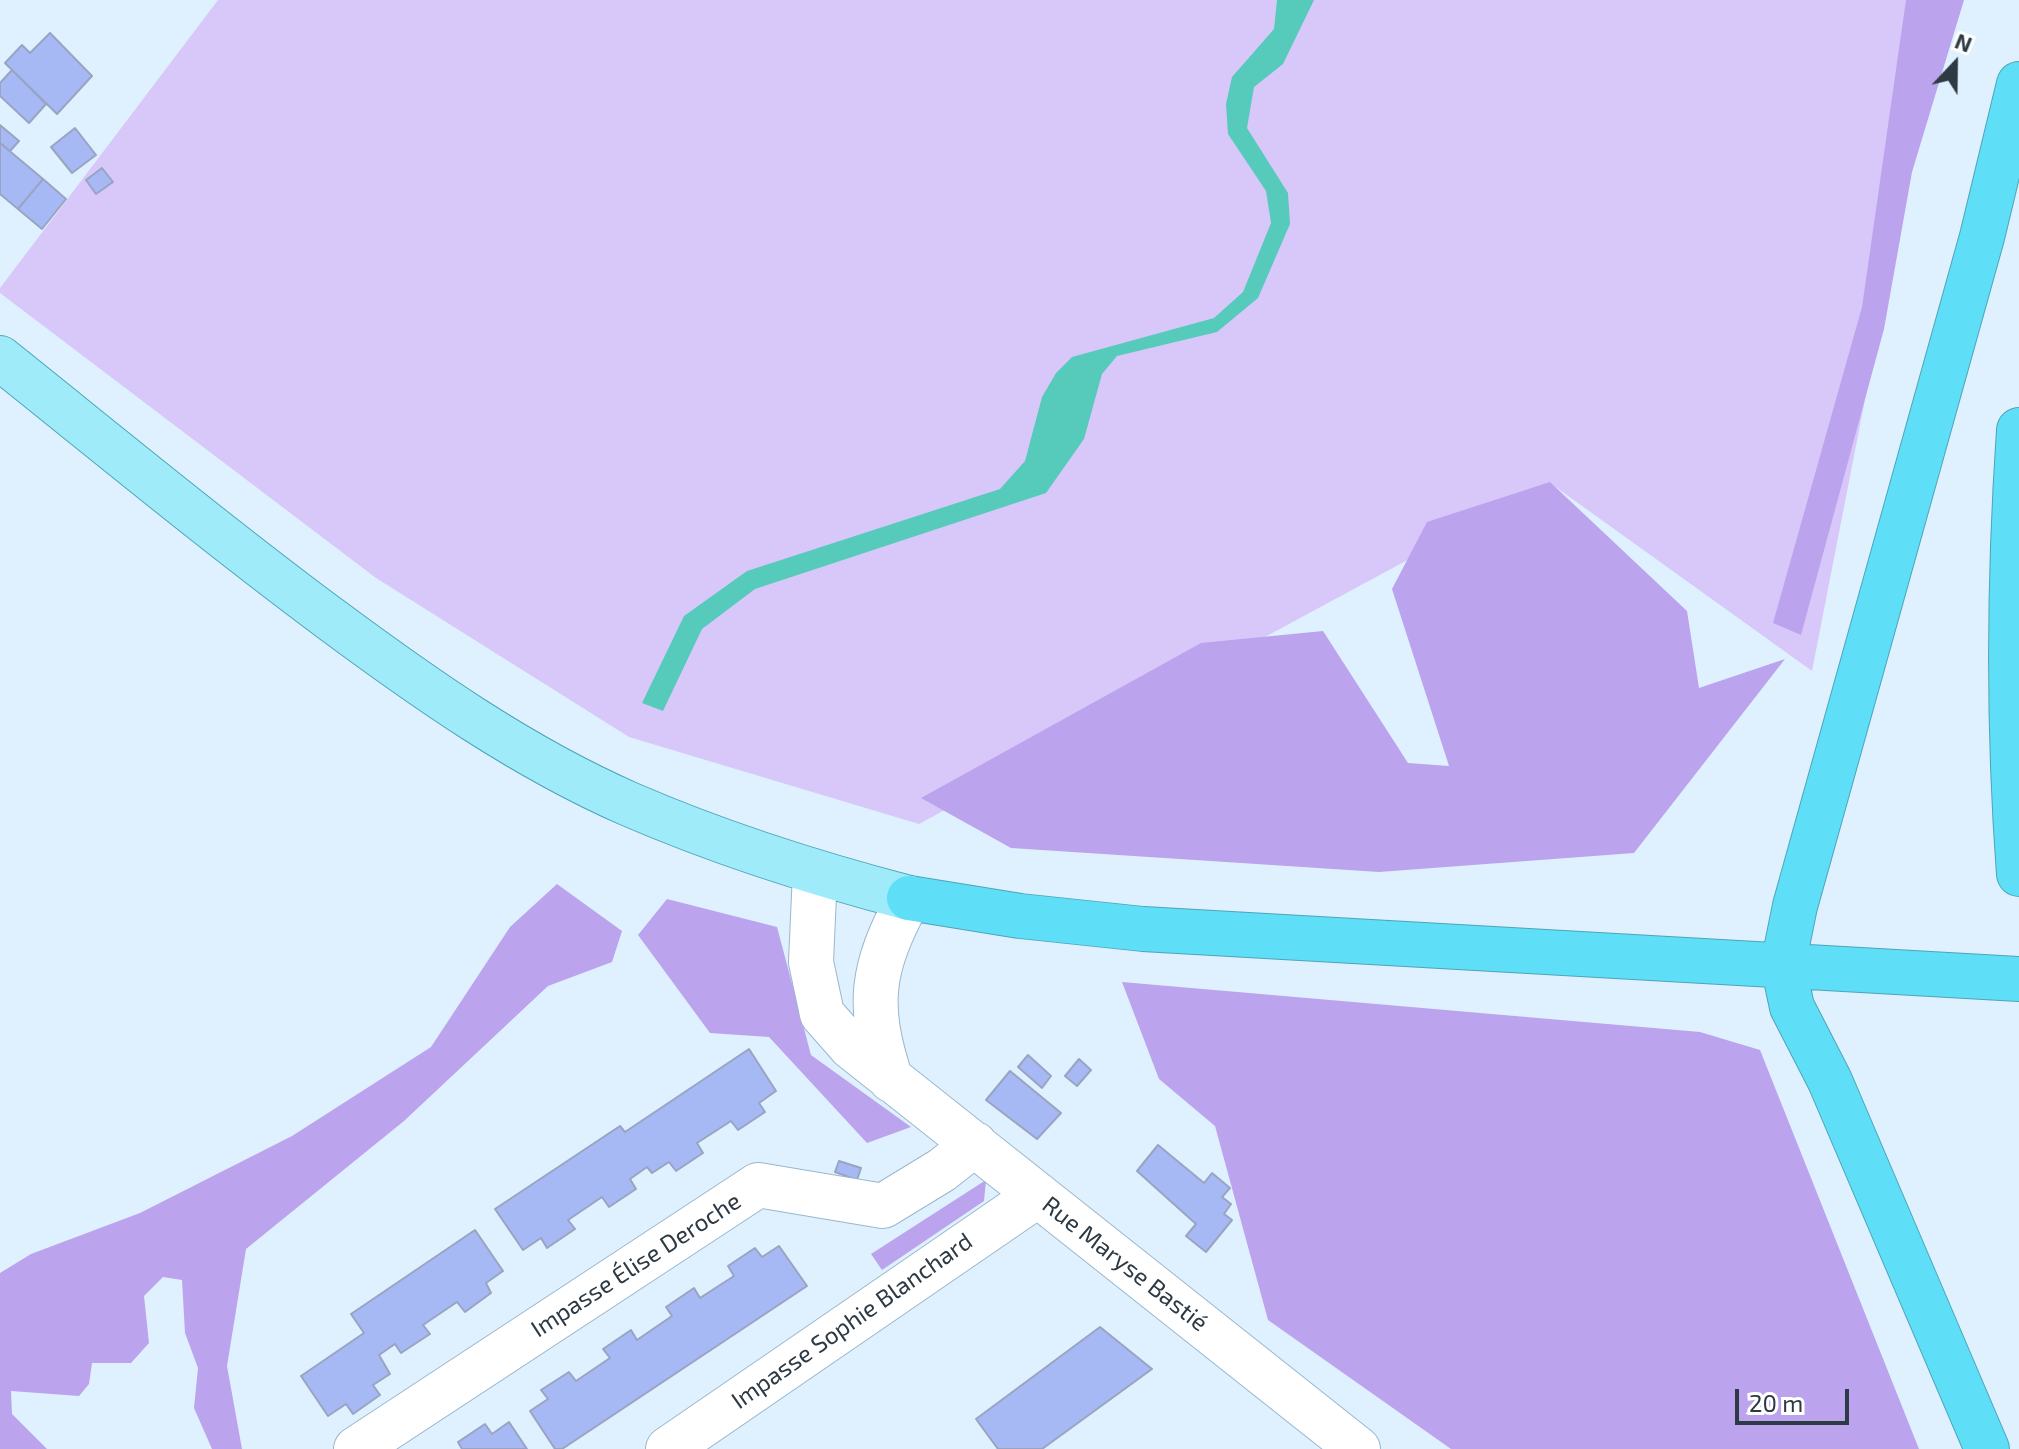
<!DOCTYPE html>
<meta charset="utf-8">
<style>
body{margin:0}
#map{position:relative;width:2019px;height:1449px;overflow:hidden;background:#dff1ff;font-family:"Exo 2",sans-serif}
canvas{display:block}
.north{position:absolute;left:1915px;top:24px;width:80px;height:80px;-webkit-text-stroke:6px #fff;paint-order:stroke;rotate:22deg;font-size:22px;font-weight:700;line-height:32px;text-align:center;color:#2d3943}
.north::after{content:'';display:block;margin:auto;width:28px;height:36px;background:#2d3943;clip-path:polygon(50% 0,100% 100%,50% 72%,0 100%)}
.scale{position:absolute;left:1735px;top:1389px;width:114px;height:36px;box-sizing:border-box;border:4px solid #2d3943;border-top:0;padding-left:10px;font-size:24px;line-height:28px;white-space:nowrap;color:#2d3943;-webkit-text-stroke:6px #fff;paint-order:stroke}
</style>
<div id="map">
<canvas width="2019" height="1449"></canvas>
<div class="north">N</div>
<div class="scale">20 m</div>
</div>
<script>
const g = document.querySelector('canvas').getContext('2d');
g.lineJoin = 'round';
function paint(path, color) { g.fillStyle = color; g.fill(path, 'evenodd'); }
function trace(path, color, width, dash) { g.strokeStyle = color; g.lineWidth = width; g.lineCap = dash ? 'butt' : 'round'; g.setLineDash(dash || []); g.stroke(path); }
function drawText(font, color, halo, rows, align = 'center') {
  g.font = font + ' "Exo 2",sans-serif'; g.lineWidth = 7; g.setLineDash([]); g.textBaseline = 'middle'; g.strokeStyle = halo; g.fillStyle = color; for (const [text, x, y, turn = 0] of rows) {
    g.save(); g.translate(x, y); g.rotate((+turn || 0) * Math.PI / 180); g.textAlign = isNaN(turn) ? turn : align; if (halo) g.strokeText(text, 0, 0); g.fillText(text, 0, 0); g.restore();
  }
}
paint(new Path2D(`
 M218,0H1943L1812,671L1550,483L919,824L629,737L376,578L0,293V288Z`), '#d8c8fa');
paint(new Path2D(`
 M1906,0H1964L1912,172L1884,329L1801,635L1773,623L1862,307Z
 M1550,482L1687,611L1699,688L1785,659L1634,853L1379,872L1011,848L921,798L1201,643L1323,631L1408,763L1449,766L1392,589L1427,522Z
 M557,884L622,931L612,962L548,986L404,1121L246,1249L227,1366L242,1449H212L194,1408L198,1368L185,1333L182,1280L163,1277L144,1296L149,1343L131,1363H92L89,1384L79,1396L11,1391L12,1414L47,1449H0V1273L31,1254L140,1213L292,1136L431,1047L510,927Z
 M667,899L777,927L811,1055L911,1127L867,1143L769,1037L710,1033L638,935Z
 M1122,982L1700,1032L1760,1050L1919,1449H1451L1268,1320L1215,1126L1159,1079Z
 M986,1180L984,1201L882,1270L871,1254Z`), '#bca3ed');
paint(new Path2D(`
 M1277,0H1314L1283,64L1254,87L1247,128L1288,193L1290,224L1258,298L1217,332L1117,356L1102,374L1084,439L1046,493L755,589L702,629L663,711L642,703L684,616L747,571L1000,489L1025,461L1042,397L1056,373L1072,357L1214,318L1243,292L1271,223L1266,191L1228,134L1226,104L1232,77L1274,29Z`), '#56cabb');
const building = new Path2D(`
 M50,33L92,76L57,114L5,63L22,45L30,53Z
 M12,70L46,104L29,123L0,96V83Z
 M0,125L19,141L10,151L0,143Z
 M75,128L96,155L72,173L51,147Z
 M0,143L43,179L18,209L0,194Z
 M102,168L113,182L96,194L86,180Z
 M43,179L66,199L42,229L18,209Z
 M749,1049L776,1091L759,1103L765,1112L738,1130L731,1121L697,1143L703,1153L676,1171L669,1162L652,1173L647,1167L630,1179L636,1189L609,1207L602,1197L568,1220L575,1229L547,1248L541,1238L523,1250L495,1209L620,1126L625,1132Z
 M1028,1055L1051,1076L1042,1088L1018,1067Z
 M1079,1059L1091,1070L1077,1086L1065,1076Z
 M1010,1071L1061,1113L1037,1139L986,1100Z
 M1158,1145L1204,1183L1212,1173L1230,1188L1222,1197L1231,1204L1224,1214L1232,1220L1206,1252L1186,1236L1196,1224L1137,1171Z
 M839,1161L861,1168L857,1180L835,1172Z
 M475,1230L503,1271L486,1283L491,1293L465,1312L457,1302L423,1325L430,1334L401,1353L395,1344L379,1355L390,1374L373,1385L380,1395L353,1414L346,1404L328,1416L301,1376L364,1333L351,1314Z
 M779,1246L807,1286L562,1449H555L530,1411L548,1399L541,1390L569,1372L576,1381L610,1358L603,1349L631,1330L637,1340L672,1316L666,1307L694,1288L700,1298L734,1276L728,1266L755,1248L762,1257Z
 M1100,1327L1152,1369L1042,1449H998L976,1419Z
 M509,1422L527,1449H462L458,1442L485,1424L492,1434Z`);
paint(building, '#a6b9f4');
trace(building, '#99a4c2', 2);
const minor = new Path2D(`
 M815,873L811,962L822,1014L851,1047L1358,1449
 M891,1080C866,1005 871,968 909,898
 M356,1449L758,1185L883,1206L942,1170L975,1144
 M668,1449L1038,1195`);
const major = new Path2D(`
 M0,358C110,446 219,536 332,620C425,689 522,757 629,804C719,843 813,873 909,898`);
const highway = new Path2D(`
 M2019,430C2009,577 2008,728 2019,874
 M909,898L1020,916L1143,929L2019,979
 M1987,1449L1830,1081L1792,1007L1783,965L1795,906L1982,237L2019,84`);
trace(minor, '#9ab7cd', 46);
trace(major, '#4ea4b8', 46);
trace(highway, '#4ea4b8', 46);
trace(minor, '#fff', 44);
trace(major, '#9febfa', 44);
trace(highway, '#5fdef7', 44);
drawText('24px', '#2d3943', '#fff', [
 ["Rue Maryse Bastié",1125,1264,38],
 ["Impasse Élise Deroche",636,1265,-33],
 ["Impasse Sophie Blanchard",852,1321,-35]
]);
</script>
